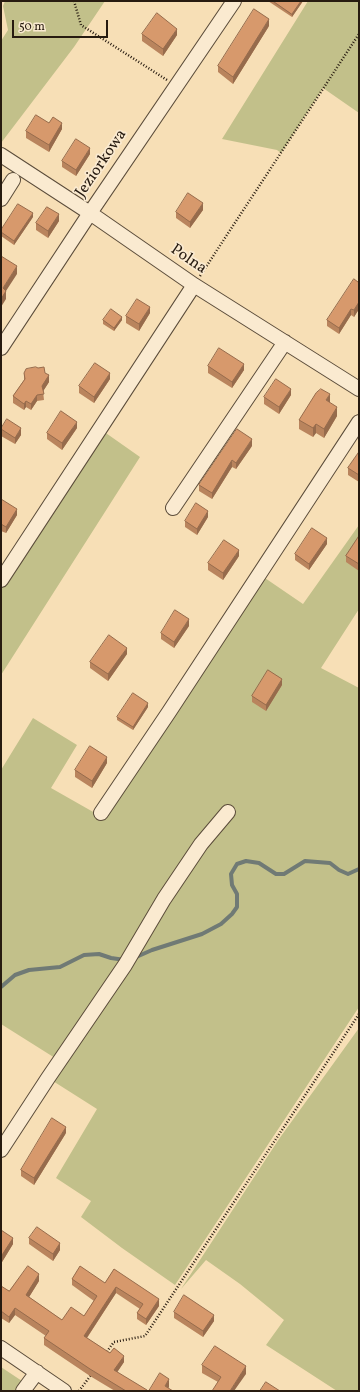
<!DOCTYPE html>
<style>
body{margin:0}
#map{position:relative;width:360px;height:1392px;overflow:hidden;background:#f7dfb6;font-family:Vollkorn,serif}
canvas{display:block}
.frame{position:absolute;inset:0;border:2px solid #271b10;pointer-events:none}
.scale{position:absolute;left:12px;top:20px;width:96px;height:18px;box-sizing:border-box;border:2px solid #271b10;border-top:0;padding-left:5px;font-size:12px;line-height:14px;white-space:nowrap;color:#271b10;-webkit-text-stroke:3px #faead0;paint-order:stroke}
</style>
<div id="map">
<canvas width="360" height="1392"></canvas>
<div class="frame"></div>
<div class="scale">50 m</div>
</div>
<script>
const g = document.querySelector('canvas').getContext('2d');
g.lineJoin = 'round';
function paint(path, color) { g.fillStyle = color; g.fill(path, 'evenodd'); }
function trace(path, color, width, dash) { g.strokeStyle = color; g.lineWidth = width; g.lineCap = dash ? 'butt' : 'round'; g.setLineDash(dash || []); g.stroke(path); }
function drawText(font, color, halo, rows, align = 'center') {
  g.font = font + ' Vollkorn,serif'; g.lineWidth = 3.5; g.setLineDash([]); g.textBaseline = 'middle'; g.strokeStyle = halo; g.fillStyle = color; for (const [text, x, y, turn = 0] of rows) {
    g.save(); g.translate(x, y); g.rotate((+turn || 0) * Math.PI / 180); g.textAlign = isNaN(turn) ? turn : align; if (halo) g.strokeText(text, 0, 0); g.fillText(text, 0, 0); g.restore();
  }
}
paint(new Path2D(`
 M5,1H105L74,47L1,143V41L8,30L3,6Z
 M308,1H359V113L323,88L281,153L277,150L222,139Z
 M103,431L140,457L1,675V589Z
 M359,525V609L321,668L359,688V1007L175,1285L122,1248L81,1217L91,1201L56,1178L97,1109L45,1076L55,1058L1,1024V770L33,718L77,745L51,788L95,813L262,576L303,604Z
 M359,1028V1391H337L266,1345L284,1320L240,1284L206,1260L181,1289L279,1139Z
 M1,1367L22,1381L15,1391H1Z`), '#c2c08a');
trace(new Path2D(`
 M134,958L152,950L202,934L221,924L232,914L237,907V894L232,885L231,874L237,864L246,861L259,863L276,874H284L305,861L330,863L339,870L348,874L359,869
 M1,987L15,975L29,970L60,967L84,955L99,954L111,958L125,960`), '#707a75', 4);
const minor = new Path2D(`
 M1,155L90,213L194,285L359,389
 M1,199L13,180
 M1,348L90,213L234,1
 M173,508L285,342
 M1,580L194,285
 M101,813L169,712L359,422
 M1,1150L48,1078L125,965L164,899L201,844L228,812
 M1,1348L64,1391
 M23,1391L37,1372`);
trace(minor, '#5b4c3a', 16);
trace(new Path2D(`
 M74,1L81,25L167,80
 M200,276L359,34
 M105,1354L114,1342L145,1336L359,1014
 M79,1391L91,1375`), '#271b10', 2.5, [1, 2]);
trace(minor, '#faead0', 14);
paint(new Path2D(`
 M268,1H303L292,17Z
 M269,26L233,84L218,72V66Z
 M142,34L177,35L163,56L142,41Z
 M49,123L62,129L49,152L26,138V131Z
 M90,154L76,176L62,167V161Z
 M203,210L190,228L176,218V212Z
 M33,217L14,245L1,236V232Z
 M59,221L48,238L36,230V223Z
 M359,281V309L354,317L351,315L339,334L327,326V320Z
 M150,313L139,331L126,323V316Z
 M103,320H122L114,331L103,324Z
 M208,366L244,370L232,388L208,373Z
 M24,373H45L49,382L43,391L44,400L37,401L31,410L26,407L24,410L13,403V396L24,380Z
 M110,379L94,403L79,393V386Z
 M291,395L279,414L264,404V397Z
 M330,403L337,416L324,438L316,433L313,437L299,429V420Z
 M77,428L62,450L47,439V433Z
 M1,429L21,435L15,444L1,436Z
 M252,446L236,469L232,467L212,499L199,491V485Z
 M359,452V482L348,475V468Z
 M1,499L17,515L6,533L1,531Z
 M208,517L197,535L185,527V521Z
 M359,536V571L346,562V556Z
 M327,544L309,570L295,560V554Z
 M239,556L223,580L208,570V563Z
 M189,626L174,648L161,639V633Z
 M127,654L108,681L90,668V662Z
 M282,685L266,711L252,702V696Z
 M148,707L133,730L117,720V717Z
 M107,763L92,788L75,777V770Z
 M66,1133L34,1185L21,1176V1170Z
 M1,1230L13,1244L2,1262L1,1261Z
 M29,1238L60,1250L53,1261L29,1244Z
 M114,1269L159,1306L146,1325L137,1319V1313L140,1309L116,1293L87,1338L124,1362L117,1372L147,1391H115L90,1376L44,1345V1338L46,1336L15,1315L9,1323L1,1318V1286L9,1291L39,1281L29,1297L62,1320L84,1316L94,1301L72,1285V1279L105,1283Z
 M174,1312L214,1321L203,1337L174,1318Z
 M202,1365L246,1374L218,1382L202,1373Z`), '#b9845d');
paint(new Path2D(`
 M301,1H303L292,17V14Z
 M269,19V26L233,84V77Z
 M177,29V35L163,56V49Z
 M62,123V129L49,152V145Z
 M90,148V154L76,176V170Z
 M203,203V210L190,228V222Z
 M33,213V217L14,245V241Z
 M59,214V221L48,238V231Z
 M17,266V274L6,291V299L1,307V299L3,288Z
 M359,302V309L354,317V310Z
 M150,307V313L139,331V324Z
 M351,309V315L339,334V328Z
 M122,317V320L114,331V328Z
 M244,364V370L232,388V382Z
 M110,373V379L94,403V397Z
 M49,375V382L42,393V386Z
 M291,389V395L279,414V407Z
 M330,394V403L326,400Z
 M37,395V401L31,410V404Z
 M26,401V407L24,410V404Z
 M337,407V416L324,438V429Z
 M77,422V428L62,450V443Z
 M316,424V433L313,437V428Z
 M21,428V435L15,444V438Z
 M252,439V446L236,469V463Z
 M232,460V467L212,499V493Z
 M17,509V515L6,533V527Z
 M208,511V517L197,535V529Z
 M327,538V544L309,570V564Z
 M239,550V556L223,580V573Z
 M189,619V626L174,648V642Z
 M127,648V654L108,681V674Z
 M282,679V685L266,711V705Z
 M148,703V707L133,730V727Z
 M107,757V763L92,788V781Z
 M66,1127V1133L34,1185V1178Z
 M13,1238V1244L2,1262V1255Z
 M60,1243V1250L53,1261V1254Z
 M39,1274V1281L26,1302V1295Z
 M116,1287V1293L84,1342V1336Z
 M159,1299V1306L146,1325V1319Z
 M15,1308V1315L9,1323V1317Z
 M214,1315V1321L203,1337V1331Z
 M124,1356V1362L114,1377V1370Z
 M246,1366V1374L234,1391H230Z
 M169,1379V1387L167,1391L165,1386Z`), '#966b4c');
const building = new Path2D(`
 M273,1H301L292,14Z
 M254,9L269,19L233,77L218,66Z
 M157,13L177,29L163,49L142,34Z
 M36,115L49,123L53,117L62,123L49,145L26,131Z
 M76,139L90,148L76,170L62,161Z
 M188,193L203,203L190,222L176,212Z
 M18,204L33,213L14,241L1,232V230Z
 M47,207L59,214L48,231L36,223Z
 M1,256L17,266L3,288L6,291L1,299Z
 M354,279L358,282L359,281V302L354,310L351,309L339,328L327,320Z
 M137,299L150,307L139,324L126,316Z
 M111,309L122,317L114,328L103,320Z
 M219,348L244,364L232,382L208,366Z
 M95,363L110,373L94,397L79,386Z
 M36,367L38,368L44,367L45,373L49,375L42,386L44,394L37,395L31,404L26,401L24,404L13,396L25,379L24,373L26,369Z
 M276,379L291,389L279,407L264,397Z
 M321,389L330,394L326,400L337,407L324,429L316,424L313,428L299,420L316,393Z
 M61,411L77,422L62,443L47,433Z
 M7,419L21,428L15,438L1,429Z
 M237,429L252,439L236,463L232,460L212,493L199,485Z
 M359,452V475L348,468Z
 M1,499L17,509L6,527L1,524Z
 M196,503L208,511L197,529L185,521Z
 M312,528L327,538L309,564L295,554Z
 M359,536V564L346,556Z
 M224,540L239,550L223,573L208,563Z
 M175,610L189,619L174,642L161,633Z
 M109,635L127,648L108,674L90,662Z
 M268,670L282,679L266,705L252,696Z
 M133,693L148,703L133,727L117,717Z
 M90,746L107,757L92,781L75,770Z
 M52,1118L66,1127L34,1178L21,1170Z
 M37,1227L60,1243L53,1254L29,1238Z
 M1,1230L13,1238L2,1255L1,1254Z
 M28,1266L39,1274L26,1295L62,1320L71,1307L84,1316L97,1296L72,1279L80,1266L105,1283L114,1269L159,1299L146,1319L137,1313L143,1304L116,1287L84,1336L110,1353L114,1348L124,1356L114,1370L147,1390V1391H126L90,1369L44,1338L49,1331L15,1308L9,1317L1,1311V1286L9,1291Z
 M184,1295L214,1315L203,1331L174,1312Z
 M215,1346L246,1366L230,1391H212L221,1377L202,1365Z
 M160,1373L169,1379L165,1386L173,1391H149Z
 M266,1382L280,1391H260Z`);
paint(building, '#d7996c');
trace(building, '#966b4c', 1);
drawText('16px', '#271b10', '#faead0', [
 ["Jeziorkowa",102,164,-56],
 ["Polna",188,260,34]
]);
</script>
